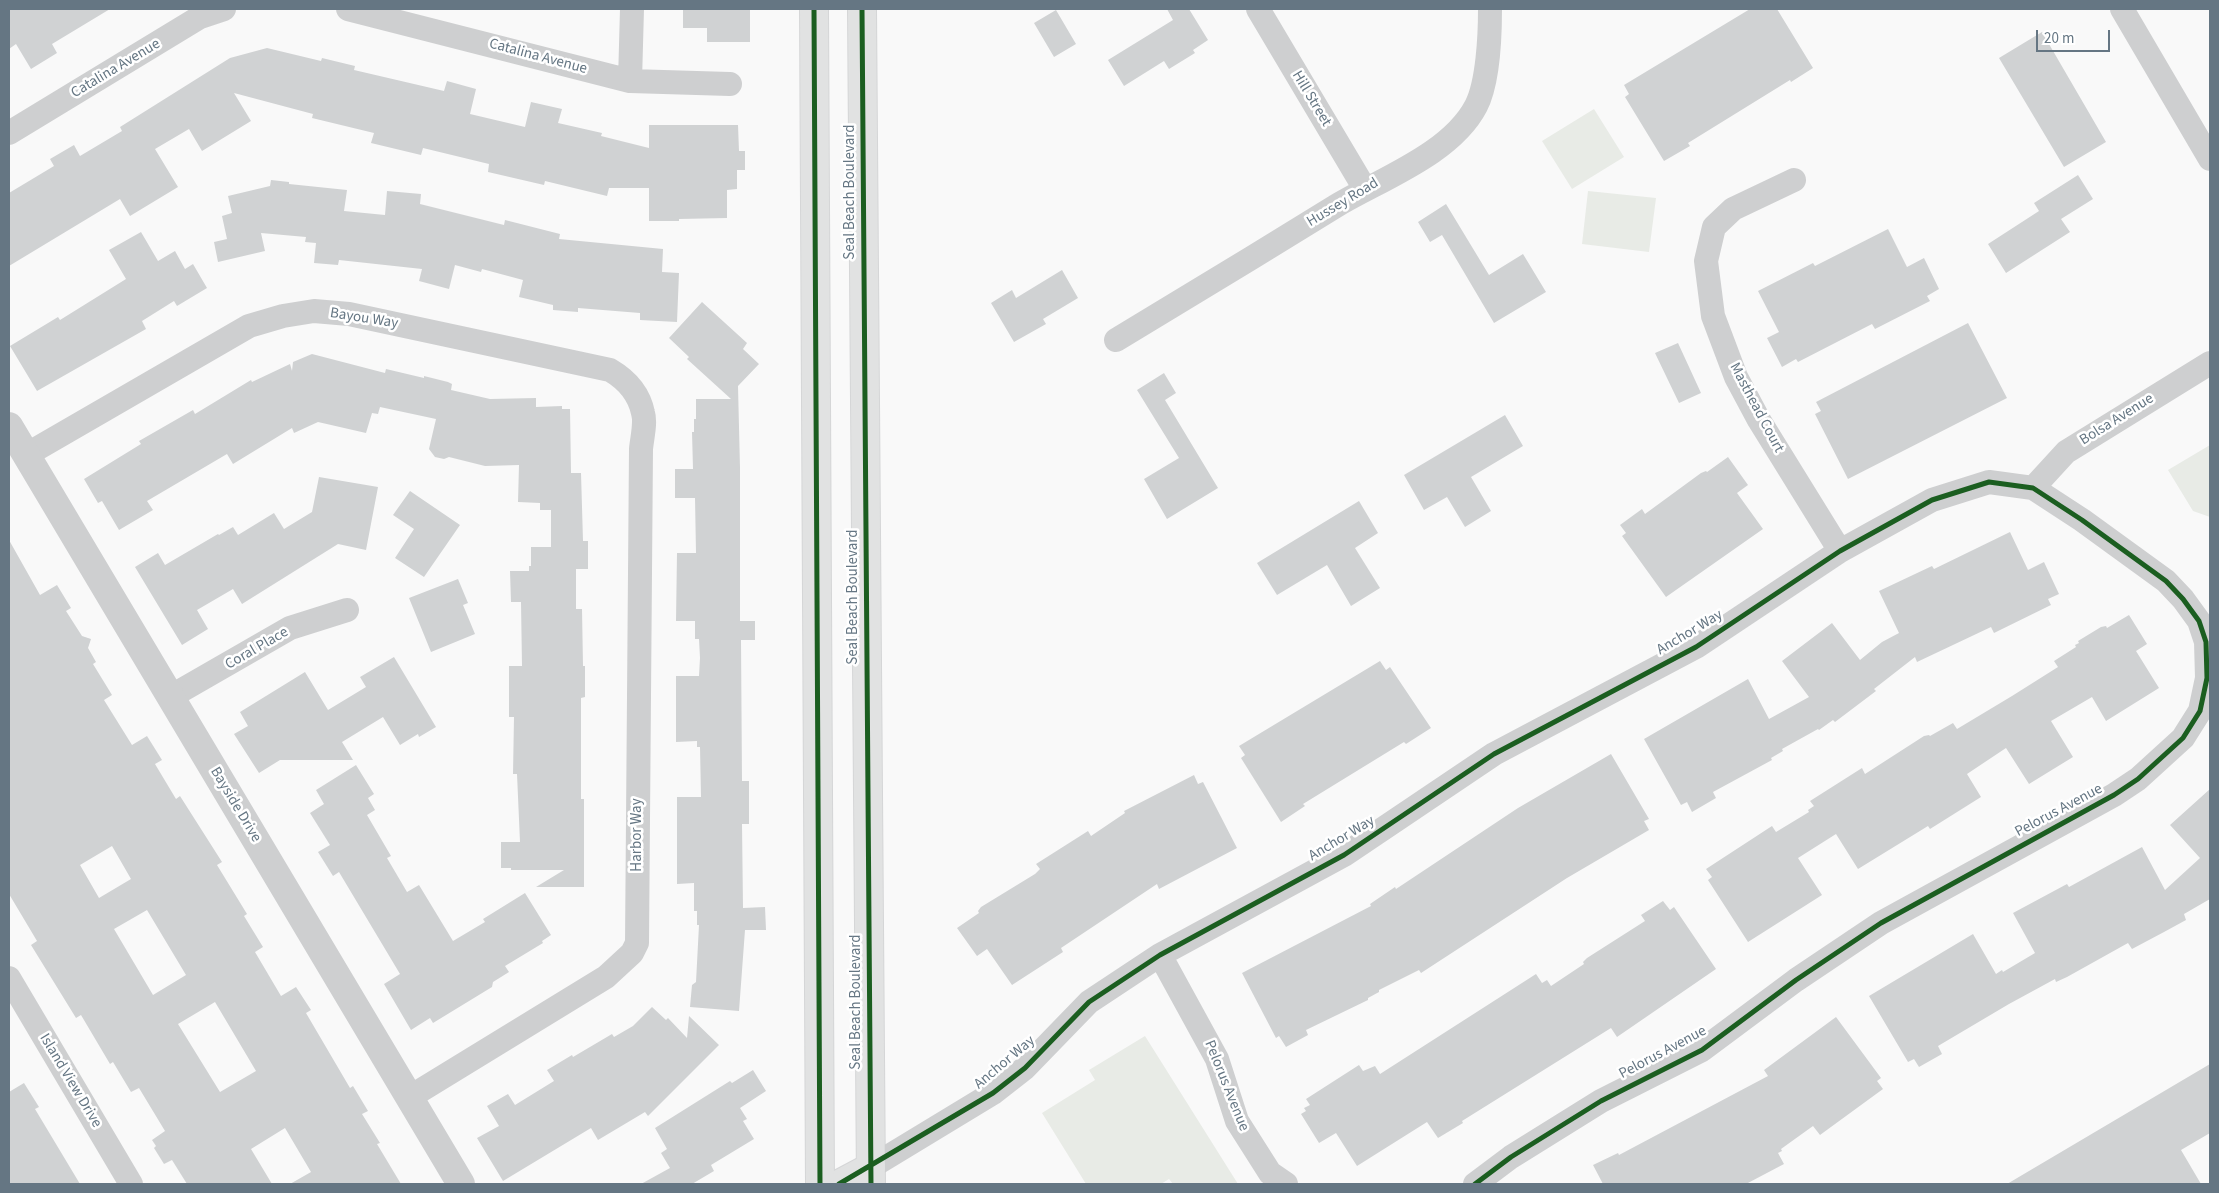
<!DOCTYPE html>
<style>
body{margin:0}
#map{position:relative;width:2219px;height:1193px;overflow:hidden;background:#f9f9f9;font-family:"Source Sans 3",sans-serif}
canvas{display:block}
.frame{position:absolute;inset:0;border:10px solid #657683;pointer-events:none}
.scale{position:absolute;left:2036px;top:30px;width:74px;height:22px;box-sizing:border-box;border:2px solid #657683;border-top:0;padding-left:6px;font-size:15px;line-height:18px;white-space:nowrap;color:#657683;-webkit-text-stroke:4px #fff;paint-order:stroke}
</style>
<div id="map">
<canvas width="2219" height="1193"></canvas>
<div class="frame"></div>
<div class="scale">20 m</div>
</div>
<script>
const g = document.querySelector('canvas').getContext('2d');
g.lineJoin = 'round';
function paint(path, color) { g.fillStyle = color; g.fill(path, 'evenodd'); }
function trace(path, color, width, dash) { g.strokeStyle = color; g.lineWidth = width; g.lineCap = dash ? 'butt' : 'round'; g.setLineDash(dash || []); g.stroke(path); }
function drawText(font, color, halo, rows, align = 'center') {
  g.font = font + ' "Source Sans 3",sans-serif'; g.lineWidth = 5; g.setLineDash([]); g.textBaseline = 'middle'; g.strokeStyle = halo; g.fillStyle = color; for (const [text, x, y, turn = 0] of rows) {
    g.save(); g.translate(x, y); g.rotate((+turn || 0) * Math.PI / 180); g.textAlign = isNaN(turn) ? turn : align; if (halo) g.strokeText(text, 0, 0); g.fillText(text, 0, 0); g.restore();
  }
}
paint(new Path2D(`
 M1594,109L1624,157L1572,189L1542,141Z
 M1588,191L1656,198L1649,252L1582,244Z
 M2210,445V517L2193,511L2168,470Z
 M1145,1036L1238,1184H1173L1169,1179L1161,1184H1086L1042,1113L1095,1080L1089,1070Z`), '#e8ebe6');
paint(new Path2D(`
 M9,9H110L52,44L57,53L31,69L16,44L9,49Z
 M683,9H750V42H707V28H683Z
 M1167,9H1189L1208,40L1193,50L1195,53L1169,69L1164,61L1124,86L1108,60L1173,20Z
 M1750,9H1777L1813,68L1791,82L1790,80L1688,143L1690,146L1664,161L1625,97L1629,94L1624,85Z
 M1056,10L1076,44L1054,57L1034,23Z
 M2042,32L2106,142L2064,167L1999,58Z
 M267,48L321,61L322,58L355,66L354,70L444,91L447,81L476,89L470,114L525,127L531,102L562,109L558,123L602,133L601,136L649,148V125H738L739,151H745V170H737V189L727,190V218L679,219V221H649V188H609L607,196L545,181L544,185L488,172L489,164L423,148L421,155L371,143L374,133L312,118L313,114L234,93L251,121L202,151L189,129L155,149L178,187L130,216L120,199L9,266V193L54,166L50,159L74,145L80,156L122,131L120,127L230,58Z
 M2078,175L2093,199L2061,219L2070,232L2006,273L1988,244L2039,211L2034,203Z
 M271,180L289,182V184L347,190L344,211L385,215L387,191L421,194L420,204L504,225L505,220L560,234L559,239L663,249L662,272L679,273L677,322L640,320V313L578,308V312L553,310V305L519,297L523,280L482,269L481,272L455,265L449,289L419,281L422,269L339,260L338,265L314,263L316,243L305,242L306,237L261,233L265,251L218,262L214,242L227,239L222,216L232,213L228,196L270,186Z
 M1446,204L1489,275L1523,254L1546,292L1494,323L1442,235L1430,242L1418,222Z
 M1888,229L1907,267L1924,258L1939,289L1927,296L1930,301L1875,329L1872,324L1798,362L1796,359L1782,367L1767,338L1779,332L1758,291L1813,263L1815,266Z
 M141,232L158,261L175,251L185,269L193,264L207,288L177,306L174,301L142,321L146,329L37,391L10,346L58,317L60,320L126,279L109,250Z
 M1062,270L1078,298L1043,319L1046,324L1014,342L991,303L1012,290L1016,298Z
 M702,302L747,343L743,349L759,364L738,386L740,468V621H755V640H741L742,781H749V824H742L743,908L765,907L766,930H745L739,1011L690,1007L692,985L696,982L699,925H697V911H694V883L677,884V797H701L700,747H697V741L676,742V676H699L700,658L699,639H695V621H676L677,553H696L695,498H675V469H693L692,432H694V419H696V399H731L687,359L689,357L669,338Z
 M1968,323L2007,398L1848,479L1815,414L1821,411L1816,402Z
 M1678,343L1701,393L1679,403L1655,353Z
 M312,354L385,373L386,369L424,378V376L448,382L452,384L451,390L490,399L536,398V407L562,406V409H570L571,473H581L583,541H588V569H576V609H582L583,666H585V697L581,698V799H584V887H536L564,870H511V868H501V842H520L517,774H513L514,717H509V666H522L521,602H511L510,571H529V566H531V547H551V510H540V503L518,502L519,465L485,466L449,457L444,459L435,457L429,449L436,419L380,407L378,414L372,413L366,433L318,422L294,433L292,428L233,464L227,454L147,501L153,510L119,530L102,501L98,503L84,479L141,444L139,441L193,410L195,414L251,380L252,382L290,364L292,371L293,362Z
 M1164,373L1176,393L1165,400L1218,488L1167,519L1144,479L1179,458L1137,390Z
 M1505,415L1523,446L1471,477L1491,511L1465,527L1447,497L1424,510L1404,475Z
 M1728,457L1748,485L1737,493L1763,529L1666,597L1622,536L1626,533L1620,525L1642,509L1645,514L1701,473L1706,471L1707,472Z
 M319,477L378,487L366,550L338,544L242,604L233,589L197,610L208,629L182,645L135,567L158,553L165,565L218,534L219,535L233,527L238,535L274,513L284,529L312,512Z
 M410,491L460,525L424,577L395,558L414,529L393,515Z
 M1359,501L1378,533L1355,548L1380,588L1351,606L1327,565L1277,595L1257,563Z
 M2010,532L2028,570L2044,562L2059,594L2048,599L2051,605L1994,633L1991,627L1917,662L1915,657L1874,689L1876,691L1835,722L1833,720L1819,730L1818,729L1782,749L1783,751L1771,758L1772,760L1713,792L1716,798L1692,812L1687,802L1681,805L1644,739L1748,679L1769,719L1809,697L1782,661L1832,623L1860,660L1882,642L1899,633L1879,591L1932,566L1934,569Z
 M9,540L40,595L57,585L71,608L66,611L82,636L91,639L88,648L96,662L93,664L112,695L104,700L132,745L147,736L162,760L155,764L176,799L180,796L222,862L217,865L247,914L244,916L263,947L255,952L281,996L296,987L311,1010L306,1013L350,1088L353,1086L368,1111L362,1114L380,1143L377,1144L401,1184H290L311,1172L285,1128L251,1149L272,1184H187L172,1160L164,1164L154,1148L156,1146L152,1140L165,1131L139,1088L131,1092L113,1062L110,1064L81,1015L76,1018L31,945L37,941L9,894ZM112,846L131,879L99,898L80,865ZM147,910L186,975L153,995L114,929ZM215,1002L256,1071L220,1092L178,1024Z
 M458,579L468,603L463,605L475,634L431,652L409,598Z
 M2129,615L2147,644L2136,651L2159,688L2106,721L2092,697L2051,721L2073,757L2029,784L2006,748L1967,774L1981,797L1930,829L1928,826L1858,869L1836,834L1798,858L1822,895L1748,942L1708,880L1712,877L1706,869L1772,826L1776,832L1809,812L1808,810L1814,806L1810,801L1862,768L1865,774L1924,736L1929,735L1930,736L1953,723L1957,729L2012,696L2058,667L2054,661L2076,647L2075,645L2079,643L2078,641L2101,627L2106,626L2107,628Z
 M394,657L436,727L419,737L418,734L400,745L383,717L342,742L353,760H280L259,773L234,734L248,726L240,712L305,672L328,710L366,687L360,677Z
 M1380,661L1386,670L1390,667L1431,728L1406,744L1404,742L1303,804L1305,806L1281,822L1241,758L1245,755L1239,746Z
 M1611,754L1649,819L1644,821L1649,830L1567,878L1421,973L1419,970L1379,990V992L1368,998V1000L1306,1030L1308,1035L1286,1047L1279,1036L1276,1038L1242,973L1371,906L1370,904L1395,887L1396,889L1518,808Z
 M356,765L374,794L368,798L375,810L367,815L391,856L387,858L407,892L419,885L453,941L485,922L483,919L525,893L551,935L542,941L543,943L505,966L509,972L493,982L492,987L433,1023L430,1018L411,1030L384,984L400,974L339,872L333,876L318,852L330,845L310,813L324,804L316,790Z
 M1194,775L1198,784L1203,782L1237,848L1159,889L1157,884L1061,948L1063,952L1012,985L987,949L977,956L957,928L979,913L978,911L981,907L1035,874L1040,869L1036,864L1088,831L1091,836L1125,813L1124,811Z
 M2210,789V899L2184,914L2186,920L2164,932L2132,949L2128,943L2067,977L2056,982L2055,979L2009,1004L1938,1046L1942,1054L1919,1067L1914,1059L1908,1062L1869,996L1973,934L1996,974L2002,970L2003,972L2035,953L2013,913L2067,884L2069,887L2142,847L2165,890L2200,858L2170,825Z
 M1663,901L1670,910L1674,907L1716,969L1617,1037L1611,1028L1462,1121L1463,1123L1438,1138L1427,1122L1357,1166L1336,1133L1319,1143L1301,1114L1306,1111L1304,1108L1310,1105L1306,1099L1359,1065L1363,1071L1375,1066L1380,1074L1536,974L1542,983L1547,980L1551,986L1584,964L1583,962L1587,958L1645,921L1641,915Z
 M652,1007L666,1020L668,1018L687,1038L689,1016L719,1045L648,1116L645,1112L598,1140L591,1128L503,1181L477,1138L499,1126L487,1106L508,1094L515,1105L554,1081L547,1070L572,1055L573,1057L612,1034L614,1037L633,1026Z
 M1836,1017L1881,1078L1877,1081L1883,1089L1820,1135L1813,1126L1781,1149L1782,1151L1778,1153L1784,1164L1746,1184H1603L1593,1165L1618,1153L1619,1155L1768,1076L1764,1070Z
 M2210,1064V1133L2181,1150L2201,1184H2007Z
 M753,1070L766,1091L740,1108L747,1119L743,1121L754,1139L711,1165L714,1171L692,1184H641L670,1168L661,1153L667,1149L655,1128L730,1081L732,1083Z
 M24,1083L39,1107L35,1109L80,1184H9V1092Z`), '#d0d2d3');
const secondary = new Path2D(`
 M839,1184L871,1167`);
const primary = new Path2D(`
 M814,9L820,1184
 M862,9L871,1184`);
trace(secondary, '#d5d6d7', 30);
trace(primary, '#d5d6d7', 30);
trace(new Path2D(`
 M348,9L630,81L730,84
 M1258,9L1365,189
 M2122,9L2210,159
 M630,81L632,9
 M9,133L200,17L224,9
 M1794,180L1733,209L1714,227L1706,261L1713,316L1736,377L1759,420L1840,551
 M1116,340C1189,296 1263,251 1336,206C1381,179 1451,154 1476,106C1488,83 1490,35 1490,9
 M26,455L249,326L283,316L314,311L349,314L610,370C627,380 639,393 643,413C646,423 642,438 641,449L637,943L632,953L606,977L410,1097
 M2033,488L2066,452L2210,363
 M170,697L290,628L347,610
 M1160,955L1217,1059L1237,1121L1270,1173L1286,1184
 M9,978L131,1184
 M871,1167L993,1093L1025,1068L1089,1002L1160,955L1344,855L1494,754L1696,647L1840,551L1932,500L1989,482L2033,488L2082,520L2166,581L2183,599L2199,621L2206,642L2207,678L2200,711L2183,738L2138,779L2114,795L1881,923L1796,980L1702,1050L1601,1101L1511,1157L1475,1184`), '#cecfd0', 24);
trace(new Path2D(`
 M9,426L461,1184`), '#cecfd0', 28);
trace(secondary, '#e1e2e2', 28);
trace(primary, '#e1e2e2', 28);
trace(new Path2D(`
 M814,9L820,1184
 M862,9L871,1184
 M839,1184L993,1093L1025,1068L1089,1002L1160,955L1344,855L1494,754L1696,647L1840,551L1932,500L1989,482L2033,488L2082,520L2166,581L2183,599L2199,621L2206,642L2207,678L2200,711L2183,738L2138,779L2114,795L1881,923L1796,980L1702,1050L1601,1101L1511,1157L1475,1184`), '#1b5e20', 5);
drawText('15px', '#657683', '#fff', [
 ["Catalina Avenue",538,57,15],
 ["Catalina Avenue",116,69,-31],
 ["Hill Street",1311,99,59],
 ["Seal Beach Boulevard",851,192,-90],
 ["Hussey Road",1343,203,-31],
 ["Bayou Way",364,319,9],
 ["Masthead Court",1756,408,62],
 ["Bolsa Avenue",2117,420,-32],
 ["Seal Beach Boulevard",854,597,-90],
 ["Anchor Way",1690,633,-31],
 ["Coral Place",257,649,-30],
 ["Bayside Drive",235,805,59],
 ["Pelorus Avenue",2059,811,-28],
 ["Harbor Way",638,835,-90],
 ["Anchor Way",1342,839,-31],
 ["Seal Beach Boulevard",857,1002,-90],
 ["Pelorus Avenue",1663,1053,-28],
 ["Anchor Way",1005,1063,-40],
 ["Island View Drive",70,1081,59],
 ["Pelorus Avenue",1226,1086,68]
]);
</script>
